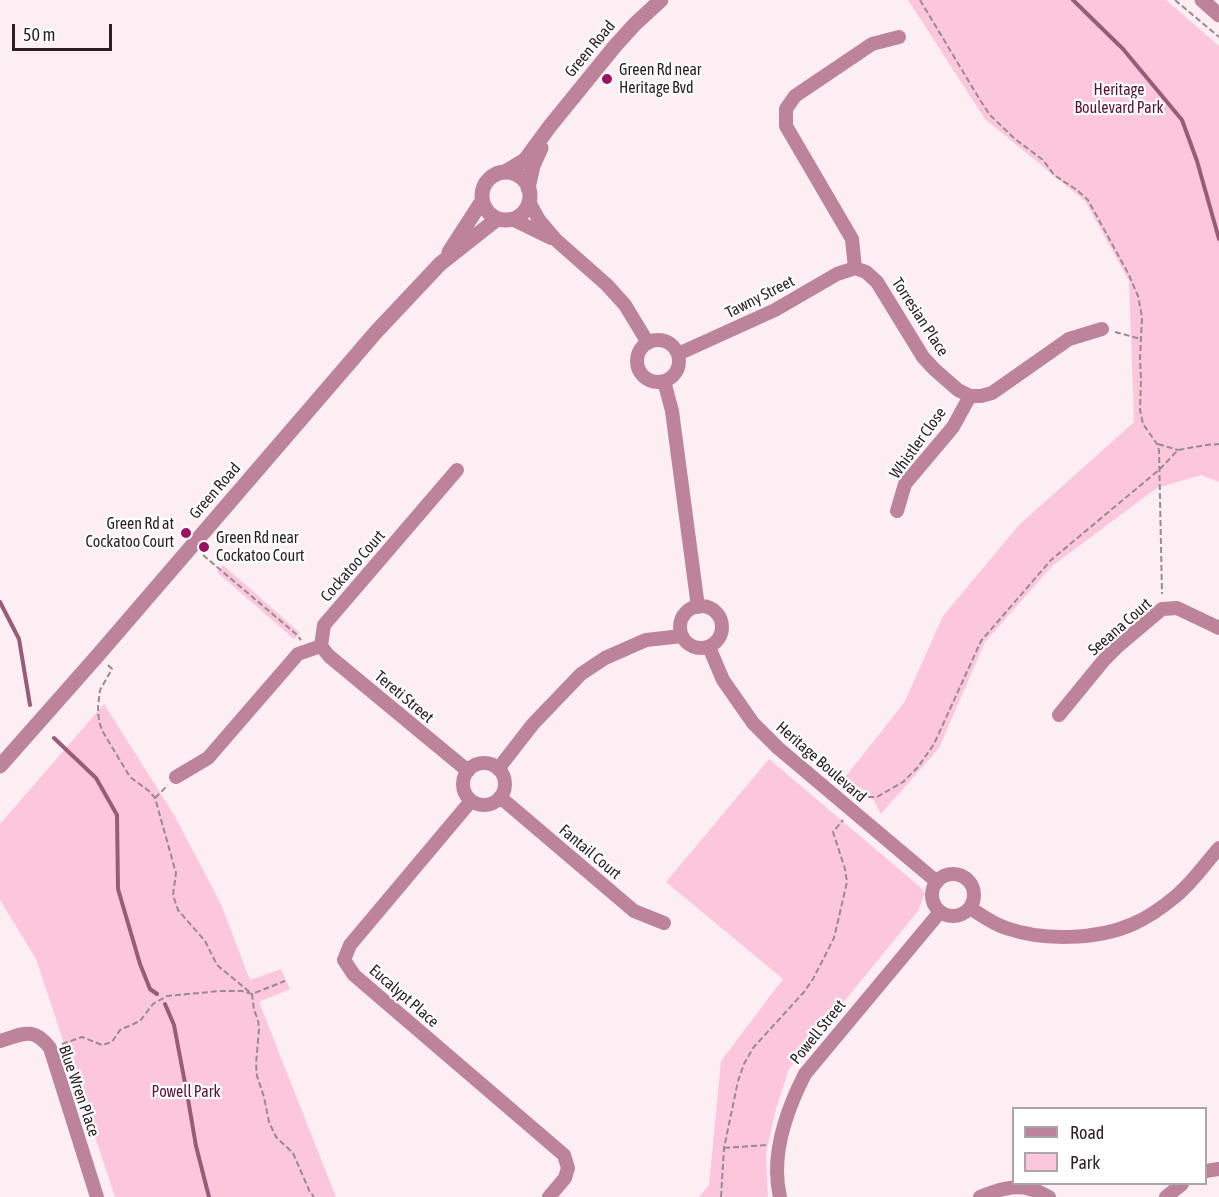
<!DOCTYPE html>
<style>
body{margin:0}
#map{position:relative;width:1219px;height:1197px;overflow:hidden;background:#fdeef4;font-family:"Asap Condensed",sans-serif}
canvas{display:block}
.legend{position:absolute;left:1012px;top:1107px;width:195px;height:78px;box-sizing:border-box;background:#fff;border:2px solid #aba5a7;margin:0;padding:8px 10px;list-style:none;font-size:18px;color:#2c1f24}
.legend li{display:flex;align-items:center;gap:12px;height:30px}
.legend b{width:30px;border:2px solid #aba5a7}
.scale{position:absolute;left:12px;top:24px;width:100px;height:27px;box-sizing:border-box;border:3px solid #2c1f24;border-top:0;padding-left:8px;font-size:18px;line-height:21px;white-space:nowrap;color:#2c1f24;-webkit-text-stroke:4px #fff;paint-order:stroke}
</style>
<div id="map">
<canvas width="1219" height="1197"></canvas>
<ul class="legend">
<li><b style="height:8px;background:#bc839b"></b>Road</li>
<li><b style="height:16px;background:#fcc7dd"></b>Park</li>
</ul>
<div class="scale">50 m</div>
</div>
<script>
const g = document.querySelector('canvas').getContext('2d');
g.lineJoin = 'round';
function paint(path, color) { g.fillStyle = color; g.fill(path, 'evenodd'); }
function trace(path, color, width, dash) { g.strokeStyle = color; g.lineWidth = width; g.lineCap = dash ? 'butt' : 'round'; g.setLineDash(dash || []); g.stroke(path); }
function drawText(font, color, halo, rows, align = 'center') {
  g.font = font + ' "Asap Condensed",sans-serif'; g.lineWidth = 4.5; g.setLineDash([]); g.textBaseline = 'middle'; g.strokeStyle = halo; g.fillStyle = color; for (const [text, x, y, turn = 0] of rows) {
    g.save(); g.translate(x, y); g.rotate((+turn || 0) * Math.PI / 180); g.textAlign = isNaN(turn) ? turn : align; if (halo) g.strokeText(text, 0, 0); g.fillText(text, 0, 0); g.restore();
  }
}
paint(new Path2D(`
 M908,0H1166L1219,46V482L1201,475L1157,488L1052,566L985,642L939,748L881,814C870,791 866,788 842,781L904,703L943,616L1019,525L1134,422L1129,281L1085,201L985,119Z
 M223,565L300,633L294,639L217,572Z
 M104,704L173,813L221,904L250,980L281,969L290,989L259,1002L336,1197H115L36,959L0,900V824Z
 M769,759L919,886L925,893L918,911L789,1069L776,1109L766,1154L768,1197H699L709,1185L721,1061L783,979L666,882Z`), '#fcc7dd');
trace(new Path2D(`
 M1073,0L1123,49L1182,120L1197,161L1219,239
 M0,602L19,639L30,705
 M54,738L96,778L117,815L118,889L140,964L150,989L157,994
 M165,1004L174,1025L188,1099L196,1146L209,1197`), '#985c77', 4);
trace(new Path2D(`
 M920,0L980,100L990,115L1015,139L1043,160L1054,175L1077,190L1088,200L1129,275L1138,296L1142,317L1140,359L1141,380L1140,410L1143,424L1157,444L1159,450L1162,594
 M1175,0L1219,37
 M1115,332L1141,339
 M1158,444L1178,450
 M203,555L296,634L301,640
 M108,665L112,669L100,690L98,707L99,722L103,732L130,777L149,791L155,798L176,873L173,895L178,910L205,941L217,965L252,994L254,1010L258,1020L259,1029L256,1064L257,1076L264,1097L269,1122L276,1137L293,1153L309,1190L314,1197
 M155,798L168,785
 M860,799L862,797H877L903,782L918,767L934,744L981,641L1051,560L1160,469L1178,450L1206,445L1219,444
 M62,1044L82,1037L102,1045L112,1042L120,1030L140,1021L153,1004L167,996L220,991H242L252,994L285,981
 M724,1148L766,1145
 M721,1197L724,1148L738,1081L744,1064L753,1048L804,992L813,979L834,938L847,882L845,869L833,832L843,820`), '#988a90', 2, [6, 3]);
trace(new Path2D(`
 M899,37L872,44L795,96L786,109V126L852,239L855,268L866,272L877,282L923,357L934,369L958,390L970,396H981L992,393L1069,339L1102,329
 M529,202L539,220L556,240L607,285L625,305L648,343
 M512,219L551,238
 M637 361a21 21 0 1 1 42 0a21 21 0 1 1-42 0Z
 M678,354L775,310L837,274L855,268
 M664,381L672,411L698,607
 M897,511L905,484L953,427L970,396
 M680 627a21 21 0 1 1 42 0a21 21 0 1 1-42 0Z
 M321,646L329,656L468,771
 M709,647L723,680L753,723L778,748L937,882
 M1059,715L1104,660L1117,647L1162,609L1177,608L1219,628
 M463 784a21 21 0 1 1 42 0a21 21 0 1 1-42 0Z
 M498,769L533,724L581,674L605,658L646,640L682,636
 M176,777L208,758L298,654L321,646L324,625L457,470
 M500,797L634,911L664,923
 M471,801L350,945L344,960L354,975L564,1155L568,1168L565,1178L549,1197
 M932 895a21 21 0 1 1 42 0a21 21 0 1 1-42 0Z
 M970,908C981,915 993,924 1006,928C1043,941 1097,940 1133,924C1149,917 1163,907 1176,896C1192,883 1205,864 1219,848
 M0,1041C23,1034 33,1026 50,1048L97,1197
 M1206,1171L1219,1169
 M780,1197C770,1155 786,1111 805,1074L940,912
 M980,1197C995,1191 1014,1184 1030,1189C1036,1190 1043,1194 1049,1197
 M1166,1197L1182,1184`), '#bc839b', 14);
trace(new Path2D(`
 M1202,0L1219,15
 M505,172L525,160L550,126L615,46L635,24L661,0
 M482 196a24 24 0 1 1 48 0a24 24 0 1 1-48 0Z
 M528,188L533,166L541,148
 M449,252L482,201
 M0,766L99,654L376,332L440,264L497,219`), '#bc839b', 15);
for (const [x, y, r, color] of [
 [607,79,6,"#9b1262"],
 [186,533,6,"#9b1262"],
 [204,547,6,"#9b1262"]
]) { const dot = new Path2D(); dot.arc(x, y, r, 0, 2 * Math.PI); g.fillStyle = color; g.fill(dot); trace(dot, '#fff', 2); }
drawText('16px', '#2c1f24', '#fff', [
 ["Green Road",590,49,-50],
 ["Tawny Street",760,297,-27],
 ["Torresian Place",920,317,57],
 ["Whistler Close",918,443,-54],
 ["Green Road",215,491,-49],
 ["Cockatoo Court",353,566,-49],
 ["Seeana Court",1120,627,-41],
 ["Tereti Street",404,697,40],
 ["Heritage Boulevard",821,762,41],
 ["Fantail Court",590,852,40],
 ["Eucalypt Place",404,996,41],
 ["Powell Street",818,1032,-51],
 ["Blue Wren Place",79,1091,71]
]);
drawText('16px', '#2c1f24', '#fff', [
 ["Green Rd near",619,70],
 ["Heritage Bvd",619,88],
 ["Green Rd at",174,524,"right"],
 ["Cockatoo Court",174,542,"right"],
 ["Green Rd near",216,538],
 ["Cockatoo Court",216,556]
], 'left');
drawText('16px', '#5b1239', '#fff', [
 ["Heritage",1119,90],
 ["Boulevard Park",1119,108],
 ["Powell Park",186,1092]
]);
</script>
